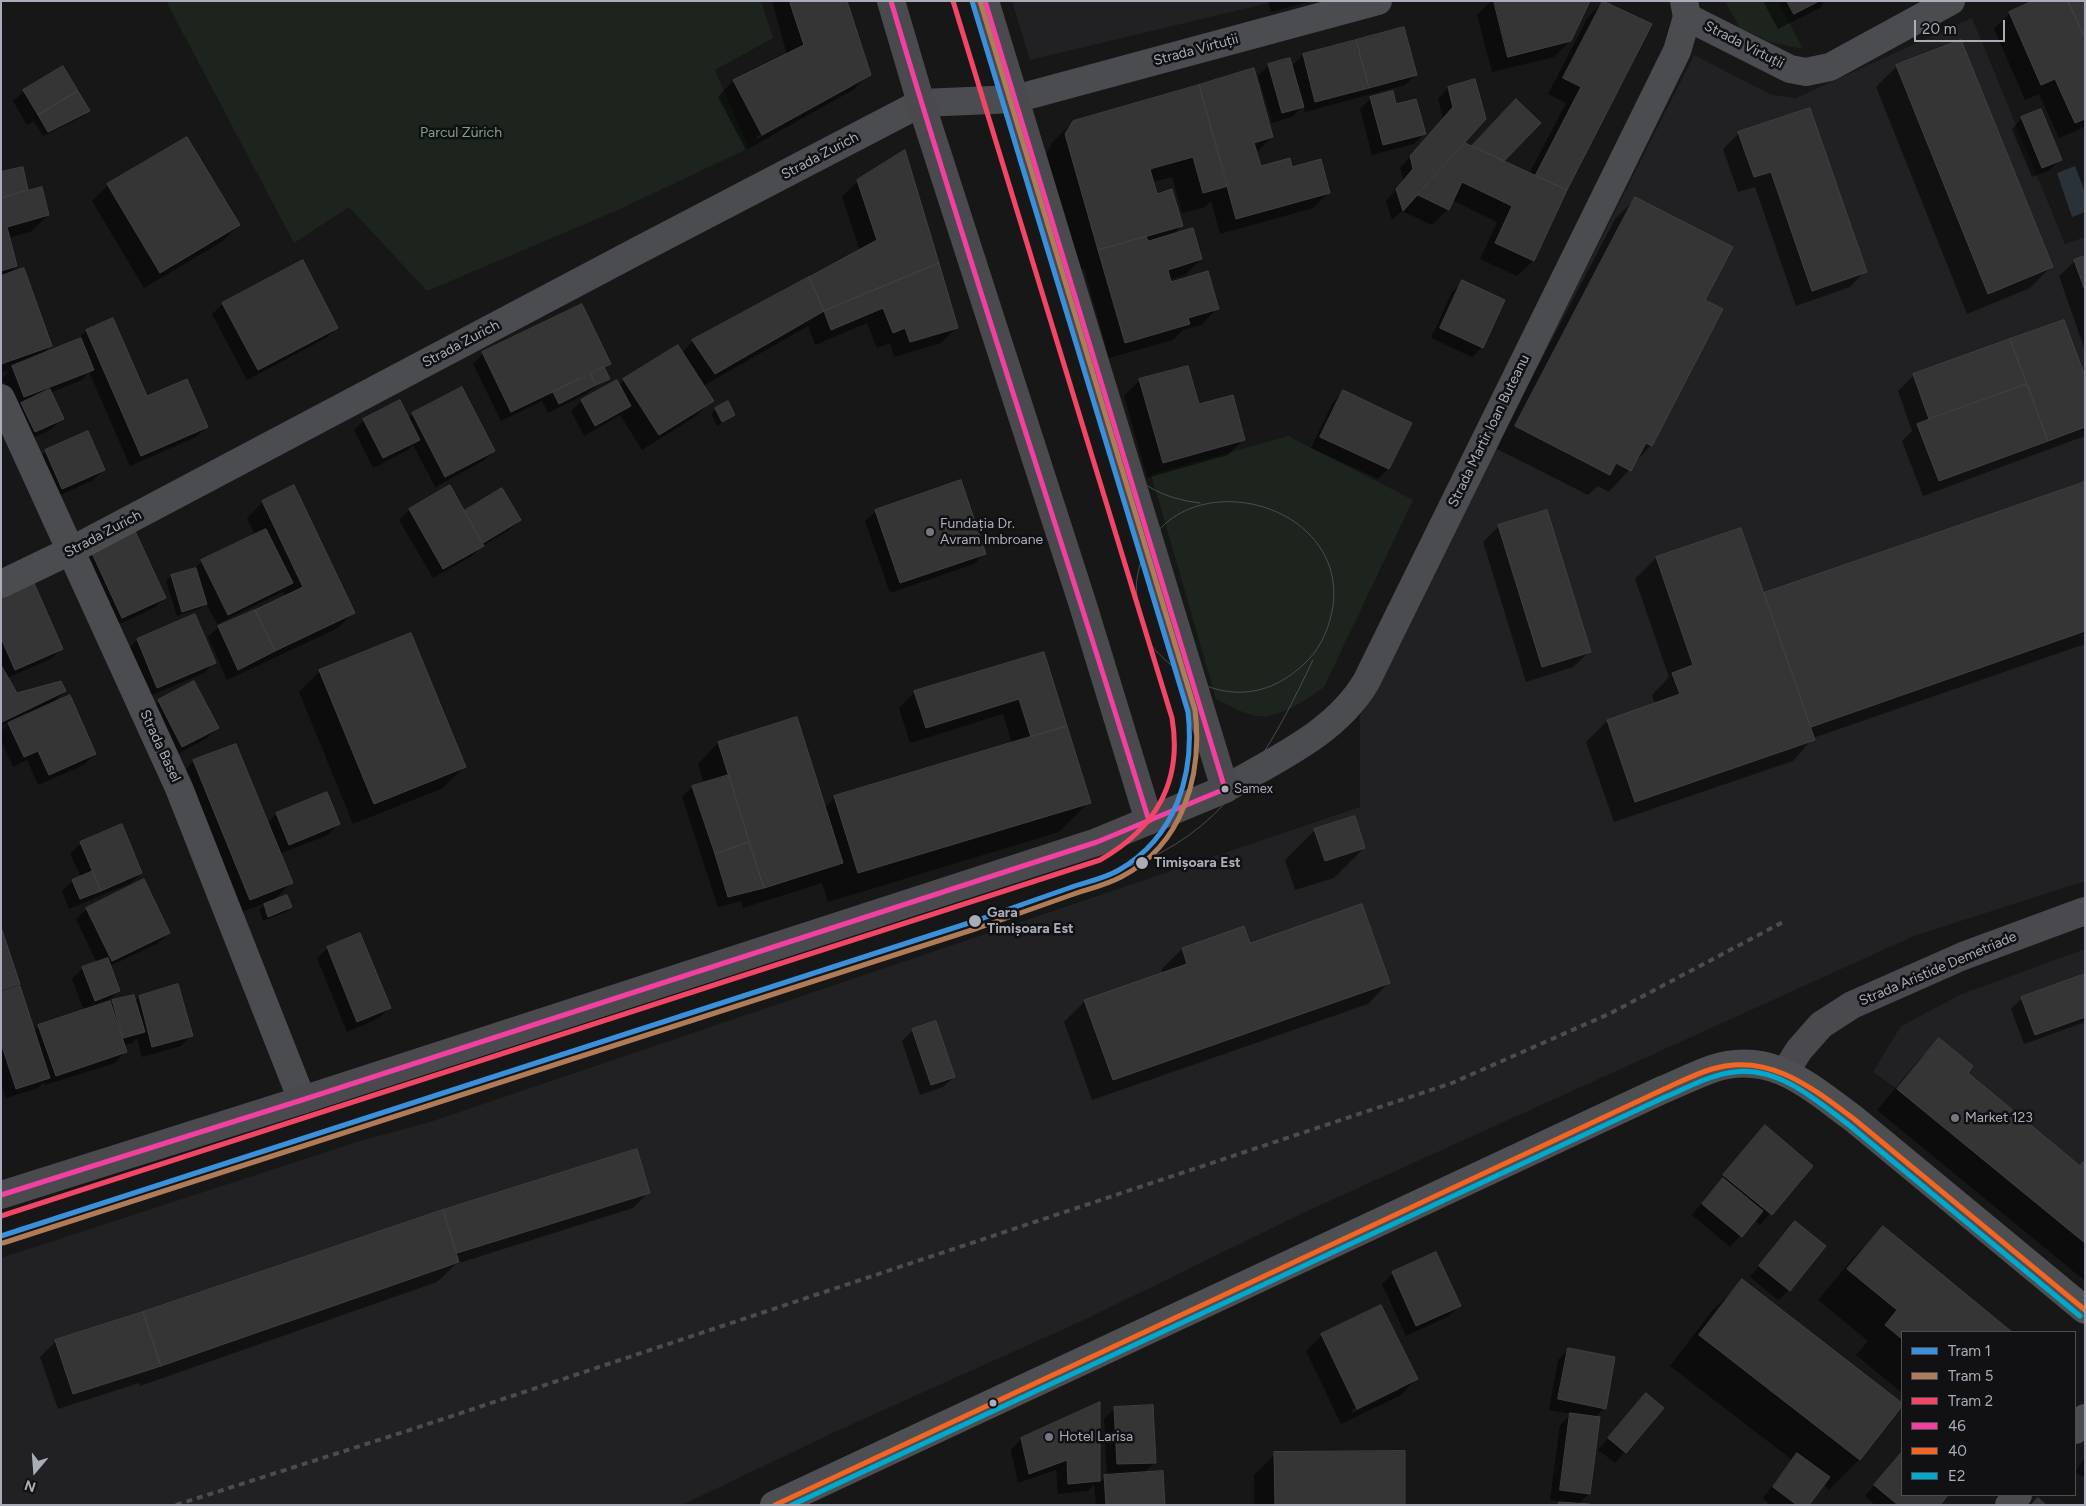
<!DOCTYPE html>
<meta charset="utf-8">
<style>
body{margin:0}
#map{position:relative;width:2086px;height:1506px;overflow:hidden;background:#171717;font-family:Figtree,sans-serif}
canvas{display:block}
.frame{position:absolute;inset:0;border:2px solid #a8adb8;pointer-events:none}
.legend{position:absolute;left:1901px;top:1331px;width:175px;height:165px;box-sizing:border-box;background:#111113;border:1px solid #4d4f55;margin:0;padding:6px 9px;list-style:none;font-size:15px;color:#a8adb8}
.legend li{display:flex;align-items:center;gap:10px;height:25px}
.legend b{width:25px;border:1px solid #4d4f55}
.north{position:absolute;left:10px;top:1446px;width:50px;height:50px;-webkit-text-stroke:4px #111113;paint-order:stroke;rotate:198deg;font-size:14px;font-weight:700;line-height:20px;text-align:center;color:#a8adb8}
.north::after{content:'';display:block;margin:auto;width:18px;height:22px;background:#a8adb8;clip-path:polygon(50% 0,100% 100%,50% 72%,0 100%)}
.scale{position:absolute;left:1914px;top:20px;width:91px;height:22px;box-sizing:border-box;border:2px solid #a8adb8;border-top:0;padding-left:6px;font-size:15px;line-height:18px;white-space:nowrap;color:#a8adb8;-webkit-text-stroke:4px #111113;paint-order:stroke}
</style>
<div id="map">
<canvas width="2086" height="1506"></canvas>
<div class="frame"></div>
<ul class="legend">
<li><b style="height:6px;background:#3a90db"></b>Tram 1</li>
<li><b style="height:6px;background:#b07c57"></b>Tram 5</li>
<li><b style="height:6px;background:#f34667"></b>Tram 2</li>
<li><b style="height:6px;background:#f240a1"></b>46</li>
<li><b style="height:6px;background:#f26522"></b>40</li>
<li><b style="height:6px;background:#00a9ce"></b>E2</li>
</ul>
<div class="north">N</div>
<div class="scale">20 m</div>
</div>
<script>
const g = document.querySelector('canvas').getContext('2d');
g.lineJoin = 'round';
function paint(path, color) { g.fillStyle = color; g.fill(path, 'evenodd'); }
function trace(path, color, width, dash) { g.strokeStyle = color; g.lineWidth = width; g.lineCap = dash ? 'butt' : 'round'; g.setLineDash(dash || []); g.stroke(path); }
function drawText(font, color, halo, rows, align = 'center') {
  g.font = font + ' Figtree,sans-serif'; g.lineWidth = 5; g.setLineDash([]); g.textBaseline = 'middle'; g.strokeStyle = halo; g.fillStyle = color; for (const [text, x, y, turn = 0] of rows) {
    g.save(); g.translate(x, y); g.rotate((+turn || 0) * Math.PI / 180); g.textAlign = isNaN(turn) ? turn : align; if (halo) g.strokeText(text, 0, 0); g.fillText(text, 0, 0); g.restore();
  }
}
paint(new Path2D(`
 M1012,1H1277L1030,60Z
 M1972,18L2065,244L2085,237V881L1914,936L1303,1213L1084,1320L839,1430L682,1505H1V1258L360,1141L430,1122L1360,807V716L1694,55L1772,95L1796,98Z
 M2085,949V1243L1897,1089L1873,1072L1901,1026L1962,994Z`), '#212123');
paint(new Path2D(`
 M166,1H761L773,38L715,70L749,148L618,210L427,291L349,207L294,243Z
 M1725,1H1778L1803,49L1770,42L1740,28Z
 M1288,436L1413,500L1324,687C1306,700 1276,722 1252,715C1240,712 1228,704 1216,699L1151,474Z`), '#1d241e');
paint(new Path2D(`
 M2075,166L2085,192V212L2072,217L2057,173Z`), '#2a3239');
paint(new Path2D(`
 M772,1H845L869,74L853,90L746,150L718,97L733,81L787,55ZM853,83V86L757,139L756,137Z
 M1268,1H1311L1271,12Z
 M1491,1H1588L1570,41L1554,57L1492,72L1477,15Z
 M1604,1L1650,25L1566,190L1533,261L1517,276L1480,259L1497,222L1452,200L1448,209L1432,225L1402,211L1392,220L1386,201L1404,181L1400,168L1443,119L1438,99L1448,88L1474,81L1459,147H1472L1505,112L1502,162L1529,174L1566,103L1548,94L1588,17Z
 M1763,1H1826L1820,8L1778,29Z
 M2085,1V127L2059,138L2039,94L2025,100L1994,29L2010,13Z
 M1303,55L1416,74L1405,85L1305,112L1303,106L1292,117L1272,123L1258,76L1269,65L1291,67Z
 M1897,66L2051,267L2030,288L1967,314L1876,87Z
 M62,67L88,111L84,116L43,136L34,121L27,125L13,101L24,91Z
 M1371,98L1424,134L1414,144L1372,155L1360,109Z
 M2022,118L2060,159L2050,170L2032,177L2012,129Z
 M1073,122L1272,137L1256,153L1260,167L1291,169L1329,192L1313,208L1220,234L1211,201L1205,207L1182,213L1172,177L1152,182L1156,195L1181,226L1172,236L1201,259L1185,275L1169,280L1170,283L1217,309L1201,325L1183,330L1173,340L1109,358L1084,269L1077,270L1045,156L1052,143Z
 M1739,133L1865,271L1850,287L1796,306L1755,187L1738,192L1723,149Z
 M1,173L27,190L23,193L48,215L32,231L8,238L16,266L6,276L50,346L40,356L76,341L86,331L146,398L207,427L196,437L130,466L89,372L82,380L50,393L62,418L52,429L24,442L11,415L22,404L14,407L2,378L9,371L1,373Z
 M858,181L957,327L941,343L894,357L890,343L877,348L867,323L815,345L808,326L703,386L712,400L696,416L642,450L620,415L584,436L571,411L581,401L618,386L624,380L682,353L693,341L860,251L842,197Z
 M108,185L238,225L223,241L144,288L92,201Z
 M1636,198L1703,300L1651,445L1609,492L1598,486L1588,495L1495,448L1615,219Z
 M2085,257V351L2059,276L2075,261Z
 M1463,282L1482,347L1472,357L1431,338L1452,292Z
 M223,304L337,328L326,338L247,380L212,314Z
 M483,353L610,363L604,369L608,378L584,395L548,413L542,401L501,421L473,364Z
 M1914,375L2085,379V436L1923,496L1902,441L1912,431L1898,391Z
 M1140,380L1198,406L1244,439L1228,455L1147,478L1124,396Z
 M1343,391L1388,469L1378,479L1311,448L1333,402Z
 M716,409L733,415L717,426L711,414Z
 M413,414L494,451L483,461L435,487L413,445L408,450L373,468L354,430L364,420L408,418Z
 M46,451L104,470L93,480L52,499L35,462Z
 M2085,483V644L1813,738L1793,761L1614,822L1586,742L1607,721L1655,704L1652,695L1669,677L1635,579L1656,558L1741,529L1763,595Z
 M449,487L463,513L520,520L509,530L481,547L472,556L433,578L399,520L409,510Z
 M263,502L353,613L338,628L227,680L208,637L219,627L285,597L283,592L217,624L206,603L201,608L177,616L166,581L171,576L193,570L202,561L255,535L247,518Z
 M876,511L984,554L974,564L890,593L865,521Z
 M1498,527L1589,652L1573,667L1526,682L1483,542Z
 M92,552L165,598L154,608L111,628L81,562Z
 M1,598L61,649L51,659L7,678L16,694L65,691L51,705L95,754L84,765L38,785L27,760L13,767L1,740V731L9,723L1,727Z
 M137,640L214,663L204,673L147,697L127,650Z
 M1043,653L1089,802L1059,832L828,902L822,883L743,908L741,901L718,907L682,797L692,787L704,784L698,764L718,743L825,808L835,797L1012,744L1003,714L910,743L899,708L915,692Z
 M320,671L464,767L443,788L353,824L299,692Z
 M159,701L217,728L207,738L172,757L148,712Z
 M194,761L267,824L276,814L326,794L338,824L328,835L279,854L291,883L272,902L290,907L286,912L263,921L259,910L268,902L234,915L178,777Z
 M1315,830L1364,848L1334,878L1295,890L1285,860Z
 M81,843L141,873L131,883L69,909L62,891L73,881L81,877L70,854Z
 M87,909L169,933L158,943L110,966L119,991L108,1001L110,1005L113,1001L134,1002L139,997L177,986L191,1036L181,1046L142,1057L137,1038L133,1043L123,1045L125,1052L115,1063L45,1085L44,1082L38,1088L6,1098L1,1085V931L19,984L13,989L34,1031L39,1026L84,1011L72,979L83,968L97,963L76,919Z
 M1243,928L1249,944L1388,983L1368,1004L1092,1100L1064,1022L1085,1001L1163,974L1161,970L1182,949Z
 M328,948L389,1008L379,1018L347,1032L317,958Z
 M2085,975V1022L2024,1044L2011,1009L2022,998Z
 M913,1030L954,1077L943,1087L920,1095L902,1041Z
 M1939,1040L1966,1073L2079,1167L2085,1161V1281L1877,1110L1918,1061Z
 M1755,1138L1811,1166L1760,1225L1754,1220L1730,1247L1692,1215Z
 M649,1192L633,1208L456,1264L437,1282L140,1386L139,1383L58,1409L40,1357L56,1341L443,1211Z
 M1795,1223L1789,1290L1778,1300L1750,1277Z
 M1883,1228L2010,1332H1902V1393L1856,1355L1868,1341L1818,1300L1853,1258Z
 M1393,1273L1459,1306L1449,1316L1406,1336L1382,1284Z
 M1742,1281L1902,1404L1859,1460L1829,1490L1823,1484L1808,1505H1770L1763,1498L1792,1460L1670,1366L1712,1311Z
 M1322,1335L1416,1379L1401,1395L1341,1424L1306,1351ZM1399,1387V1390L1352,1413L1351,1410Z
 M1568,1350L1604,1408L1595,1418L1589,1494L1578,1504L1588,1505H1558L1561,1502L1550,1500L1560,1425L1571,1414L1549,1410L1558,1360Z
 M1646,1395L1662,1408L1615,1463L1598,1450Z
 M1099,1404V1483L1107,1476L1104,1419L1115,1408L1155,1462L1143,1474L1164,1505H1096L1094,1485L1088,1491L1058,1494L1056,1470L1018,1483L1011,1450L1021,1439Z
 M1902,1453V1495H1946L1938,1505H1875L1865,1496Z
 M1275,1454L1404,1505H1254V1475Z
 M2085,1457V1478L2075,1472Z`), '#0007');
const building = new Path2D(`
 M796,1H847L871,75L762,135L733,80L804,45L790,3Z
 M1494,1H1590L1571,41L1508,57Z
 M1603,1L1652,24L1567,190L1535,176L1581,87L1563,78Z
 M1787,1H1819L1794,14Z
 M2033,1H2068L2085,38V119L2075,123L2055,79L2041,85L2009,12Z
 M2068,1H2085V38Z
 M1404,27L1417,75L1369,88L1356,40Z
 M1356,40L1369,88L1315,102L1303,54Z
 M1961,40L2053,267L1988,294L1896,65Z
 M1290,58L1304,107L1282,113L1268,64Z
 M63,66L78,91L38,115L23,90Z
 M1254,68L1273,137L1254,143L1261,166L1290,158L1292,167L1321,159L1330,193L1236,219L1199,85Z
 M1475,79L1486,119L1403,211L1396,189L1413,169L1410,156L1453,107L1448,87Z
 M1199,85L1228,186L1203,193L1193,157L1150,169L1157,194L1172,189L1183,226L1098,250L1065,134L1073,121Z
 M78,91L90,111L48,132L38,115Z
 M1393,91L1396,104L1416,99L1426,134L1383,145L1370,97Z
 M1516,99L1541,123L1504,161L1472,146Z
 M1810,108L1867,272L1812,291L1771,172L1754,177L1738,132Z
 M2041,109L2062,160L2042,168L2021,117Z
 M187,137L240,225L160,273L107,184Z
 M1465,143L1567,190L1534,261L1495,243L1512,206L1462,182L1449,210L1418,195Z
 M905,150L939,263L824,311L809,277L877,240L857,180Z
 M23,167L28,190L1,198V172Z
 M42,187L49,215L7,227L17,266L1,271V198Z
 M1635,197L1733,247L1705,300L1723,309L1652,446L1646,443L1631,471L1616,463L1610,475L1515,426Z
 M1193,228L1202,259L1168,270L1171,282L1208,271L1219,309L1188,318L1190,324L1125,343L1098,250L1146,236L1148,241Z
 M2085,256V290L2074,260Z
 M303,260L338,328L258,370L222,303Z
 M939,263L958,328L910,342L905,328L893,333L883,308L831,330L824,311Z
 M24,268L52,346L1,364V276Z
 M809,277L824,311L715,374L692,340Z
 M1462,280L1505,300L1483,348L1440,328Z
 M582,304L611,364L511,412L482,352Z
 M113,318L147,396L187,379L208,427L141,456L86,330Z
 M2064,320L2085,376V427L2048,441L2010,339Z
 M81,338L94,370L24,397L12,366Z
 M2010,339L2027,384L1929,419L1913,374Z
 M678,345L714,401L659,435L623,379Z
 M1188,366L1199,404L1233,395L1245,440L1163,463L1139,379Z
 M604,367L610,379L596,385L590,373Z
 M590,373L596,385L559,404L553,392Z
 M617,380L631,406L595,426L581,400Z
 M2027,384L2048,441L1939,481L1917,424Z
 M462,387L495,451L445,477L412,413Z
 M50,389L64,419L35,432L21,403Z
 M1343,390L1412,423L1389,469L1320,437Z
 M400,400L420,440L383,458L363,419Z
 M728,401L735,415L722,422L715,408Z
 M88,431L105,470L62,489L45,450Z
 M961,480L986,554L900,583L875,510Z
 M2085,482V631L1811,727L1764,593Z
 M294,485L355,613L275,651L255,610L303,587L262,501Z
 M450,485L484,546L443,569L409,509Z
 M502,488L521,520L483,543L464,511Z
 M1547,510L1591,652L1542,667L1498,525Z
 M1741,528L1815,740L1635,802L1607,720L1680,694L1672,673L1693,665L1656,557Z
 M266,529L293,583L228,615L201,560Z
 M135,531L166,598L122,618L91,551Z
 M196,568L207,604L182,612L171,575Z
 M34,583L63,649L15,670L1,638V596Z
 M255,610L275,651L238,670L218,626Z
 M195,614L216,663L157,688L137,639Z
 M411,633L466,767L374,804L319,670Z
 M1044,652L1067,726L1031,737L1019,699L926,728L914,691Z
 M1,665L17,693L61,681L66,691L2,722Z
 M194,681L219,728L182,747L158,700Z
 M70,695L96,754L49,775L38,751L24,757L8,723Z
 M797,717L843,863L764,888L718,742Z
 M1067,726L1091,803L858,873L834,796Z
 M236,744L293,883L250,900L193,760Z
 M729,775L749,842L715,854L692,786Z
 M327,792L340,824L289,845L276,813Z
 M1355,816L1365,848L1325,861L1314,829Z
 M122,824L142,873L101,891L80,842Z
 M749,842L764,888L728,897L715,854Z
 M93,871L101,891L80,899L72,880Z
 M144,879L170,933L112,961L86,908Z
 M287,895L292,907L268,917L264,904Z
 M1362,904L1390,983L1113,1080L1084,1000L1187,964L1182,948L1244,926L1250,943Z
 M1,927L20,984L1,990Z
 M360,933L391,1008L357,1022L327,947Z
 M108,958L120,991L95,1001L82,967Z
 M2085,974V1017L2035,1035L2021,997Z
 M178,984L193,1036L152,1047L139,996Z
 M20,986L50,1078L16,1089L1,1043V992Z
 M134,995L145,1032L123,1038L112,1000Z
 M110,1001L127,1052L56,1076L38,1025Z
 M936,1021L955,1077L931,1085L912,1029Z
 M1939,1038L1973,1066L1968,1073L2080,1166L2085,1160V1243L1897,1089Z
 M1765,1125L1813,1166L1772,1215L1723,1175Z
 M637,1149L650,1193L457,1253L443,1210Z
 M1723,1178L1763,1211L1742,1237L1702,1204Z
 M443,1210L459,1262L161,1366L143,1312Z
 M1795,1221L1826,1246L1790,1291L1759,1266Z
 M1883,1226L2012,1332H1902V1339L1885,1325L1897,1310L1847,1269Z
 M1436,1252L1461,1306L1416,1326L1392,1272Z
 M1742,1279L1902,1403V1406L1860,1460L1699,1335Z
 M1381,1305L1418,1379L1357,1409L1321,1334Z
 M143,1312L161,1366L73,1394L55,1340Z
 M1568,1348L1615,1357L1606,1409L1558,1399Z
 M1646,1393L1664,1408L1626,1453L1608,1438Z
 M1100,1402V1481L1068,1484L1067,1460L1029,1474L1021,1438Z
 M1153,1405L1156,1463L1117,1464L1114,1407Z
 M1570,1413L1600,1417L1590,1494L1560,1490Z
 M1405,1451V1505H1275L1274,1452Z
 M1902,1452V1495H1948L1940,1505H1898L1874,1485Z
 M1797,1453L1830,1477L1809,1505H1797L1773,1487Z
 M1163,1471L1165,1505H1106L1104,1475Z
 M2038,1498L2046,1505H2032Z
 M1559,1502L1590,1504V1505H1559Z`);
paint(building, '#353536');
trace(building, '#3f4043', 1);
trace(new Path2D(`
 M1687,17L1790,69L1806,72L1830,67L1951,1
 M1,398L179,788L302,1100
 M1,584L70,551L637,251L921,103L1015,99L1378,1
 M1225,789C1275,759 1335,734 1366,682L1677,51L1687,17L1684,1
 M2075,1430L2085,1418
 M2009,1505L2018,1495`), '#4b4c50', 28);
trace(new Path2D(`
 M891,1L921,103L1082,602L1149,821
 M1785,1072L1799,1050L1821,1025L1852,1005L1963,956L2085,911
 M1,1195L302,1100L1097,842L1225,789L985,1`), '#4a4a4e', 28);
trace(new Path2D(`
 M774,1505L1662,1090C1679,1083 1695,1075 1712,1069C1771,1049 1810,1087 1854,1119L2085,1310`), '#4d4f52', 28);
trace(new Path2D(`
 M1108,446C1132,481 1158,498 1200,503
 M1139,613C1138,602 1135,590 1137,579C1155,455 1348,492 1333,606C1330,625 1322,646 1308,660C1255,715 1189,694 1146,639
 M1106,875C1125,868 1144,861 1162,852C1239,811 1277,735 1313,660`), '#4b4c4f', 1);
trace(new Path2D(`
 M176,1505L416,1428L1452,1083L1611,1013L1783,922`), '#4b4c4f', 4, [6, 5]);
trace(new Path2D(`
 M891,1C972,276 1065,547 1149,821
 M1,1195L302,1100L1097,842L1225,789L985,1`), '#f240a1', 5);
trace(new Path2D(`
 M775,1505L1662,1090C1678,1083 1695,1074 1712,1069C1768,1052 1811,1087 1854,1119L2085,1310`), '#f26522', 5);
trace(new Path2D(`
 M792,1505L1665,1097C1687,1088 1709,1075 1734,1072C1778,1066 1816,1100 1849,1125L2080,1316`), '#00a9ce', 5);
trace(new Path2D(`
 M1,1236L975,921C1006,910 1037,899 1069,888C1085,882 1104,879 1119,870C1176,837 1195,774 1188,712L972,1`), '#3a90db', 5);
trace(new Path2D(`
 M3,1243L978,928C1009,917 1040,906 1071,895C1088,889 1106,885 1121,877C1183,845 1203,775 1195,710L980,1`), '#b07c57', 5);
trace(new Path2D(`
 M1,1216L1100,860C1155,829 1183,782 1172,718L953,1`), '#f34667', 5);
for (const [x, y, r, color] of [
 [930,532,5,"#757880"],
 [1225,789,4.5,"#a8adb8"],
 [1142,863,7,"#a8adb8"],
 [975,921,7,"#a8adb8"],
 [1955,1118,5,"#757880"],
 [993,1403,4.5,"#a8adb8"],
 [1049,1437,5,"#757880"]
]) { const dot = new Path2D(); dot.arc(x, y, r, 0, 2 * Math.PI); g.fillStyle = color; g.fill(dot); trace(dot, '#111113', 2); }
drawText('13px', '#a8adb8', '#111113', [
 ["Samex",1234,789]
], 'left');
drawText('14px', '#a8adb8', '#111113', [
 ["Strada Virtuții",1744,45,27],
 ["Strada Virtuții",1196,50,-15],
 ["Strada Zurich",820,156,-28],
 ["Strada Zurich",461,344,-28],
 ["Strada Martir Ioan Buteanu",1489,431,-64],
 ["Strada Zurich",103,534,-28],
 ["Strada Basel",160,746,65],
 ["Strada Aristide Demetriade",1938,969,-23]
]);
drawText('14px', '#7fa381', '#111113', [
 ["Parcul Zürich",461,133]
]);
drawText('14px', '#a8adb8', '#111113', [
 ["Fundația Dr.",940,524],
 ["Avram Imbroane",940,540],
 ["Market 123",1965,1118],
 ["Hotel Larisa",1059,1437]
], 'left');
drawText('bold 14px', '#a8adb8', '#111113', [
 ["Timișoara Est",1154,863],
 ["Gara",987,913],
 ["Timișoara Est",987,929]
], 'left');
</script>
